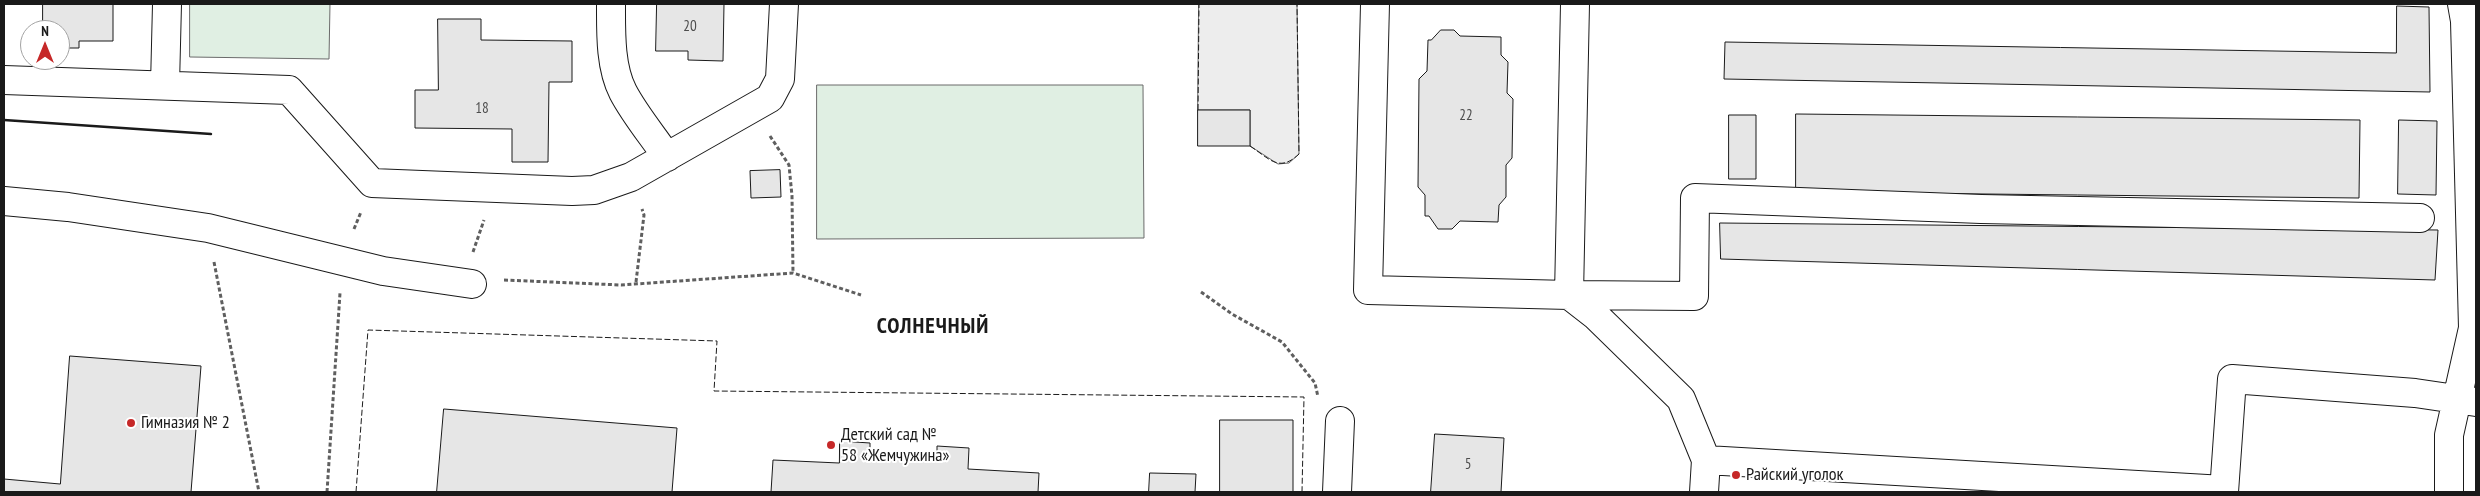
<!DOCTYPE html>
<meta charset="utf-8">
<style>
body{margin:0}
#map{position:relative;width:2480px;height:496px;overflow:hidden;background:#fff;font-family:"PT Sans Narrow",sans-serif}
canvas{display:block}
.frame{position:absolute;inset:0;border:5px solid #1a1a1a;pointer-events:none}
.north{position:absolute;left:20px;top:20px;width:50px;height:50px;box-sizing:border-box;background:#fff;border:1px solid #a3a3a3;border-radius:50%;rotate:0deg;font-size:14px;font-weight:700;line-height:20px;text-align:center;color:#1a1a1a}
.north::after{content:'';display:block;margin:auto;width:18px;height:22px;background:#c62828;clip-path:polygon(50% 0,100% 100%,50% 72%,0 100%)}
</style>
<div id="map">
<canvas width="2480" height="496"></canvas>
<div class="frame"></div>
<div class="north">N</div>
</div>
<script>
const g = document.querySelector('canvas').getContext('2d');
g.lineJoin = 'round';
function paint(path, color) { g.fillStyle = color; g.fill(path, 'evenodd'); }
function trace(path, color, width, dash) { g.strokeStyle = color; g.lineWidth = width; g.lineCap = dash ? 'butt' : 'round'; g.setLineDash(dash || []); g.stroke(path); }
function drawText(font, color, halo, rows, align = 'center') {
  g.font = font + ' "PT Sans Narrow",sans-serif'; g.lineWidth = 4; g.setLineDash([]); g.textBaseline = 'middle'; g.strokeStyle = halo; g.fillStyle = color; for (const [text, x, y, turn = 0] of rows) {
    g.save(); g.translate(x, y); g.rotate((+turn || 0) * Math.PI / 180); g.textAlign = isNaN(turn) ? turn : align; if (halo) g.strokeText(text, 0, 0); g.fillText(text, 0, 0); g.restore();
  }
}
const green = new Path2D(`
 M190,4H330L329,59L190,57Z
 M817,85H1143L1144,238L817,239Z`);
paint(green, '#e0efe3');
trace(green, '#6a6a6a', 1);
const parking = new Path2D(`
 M1199,4H1297L1299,154L1289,163L1278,164L1250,146V110H1198Z`);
paint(parking, '#ededed');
trace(parking, '#6a6a6a', 1);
const building = new Path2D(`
 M43,4H113V41H79V48H60V30H43Z
 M657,4H724L723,61L688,60V51H656Z
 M2397,6L2429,7L2430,92L1724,79L1725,42L2396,53Z
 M438,19H481V40L572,41V82H549L548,162H512V129L415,128V90H438Z
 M1441,30H1454L1460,36L1501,37V55L1508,62L1507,93L1513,99L1512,158L1506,165V197L1499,205L1498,222L1460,221L1452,229H1438L1429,216H1425V195L1418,187L1419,79L1427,71L1428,40H1431Z
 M1198,110H1250V146H1198Z
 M1796,114L2360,120L2359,198L1796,192Z
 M1729,115H1756V179H1729Z
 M2399,120L2437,121L2436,195L2398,194Z
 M780,170L781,197L751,198L750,171Z
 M1720,223L2438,230L2435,280L1721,259Z
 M70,356L201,366L191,492H4V479L60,484Z
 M444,409L677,428L672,492H437Z
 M1220,420H1293V492H1220Z
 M1435,434L1504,438L1501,492H1431Z
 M840,441L870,443V454L937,457V446L969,448L968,469L1039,473L1038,492H771L773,460L839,463Z
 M1150,473L1196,474L1195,492H1149Z`);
paint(building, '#e6e6e6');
trace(building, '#1a1a1a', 1);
const minor = new Path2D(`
 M611,4C611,32 610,67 623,92C635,115 653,136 667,157
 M1375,4L1368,290L1569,295L1575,4
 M4,80L289,90L372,183L572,191L594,190L631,177L770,98L780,79L784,4
 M165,85L167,4
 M4,201L68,207L208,228L383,271L472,284
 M1706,460L1681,399L1596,316L1569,295L1694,296L1695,198L1981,209L2420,218
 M1337,492L1340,421
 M1704,492L1706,460L2224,490
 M2224,492L2232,379L2415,393L2476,402
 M2449,492V435L2473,328L2465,21L2462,4`);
trace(minor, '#1a1a1a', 30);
trace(new Path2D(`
 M770,136L789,165L792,196L793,273
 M354,229L361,212
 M473,252L484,220
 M214,262L259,492
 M504,280L621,285L793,273L861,295
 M636,282L644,215L642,209
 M1201,292L1232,314L1282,342L1315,383L1318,397
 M327,492L340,293`), '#5f5f5f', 3, [4, 2.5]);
trace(minor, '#fff', 28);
trace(new Path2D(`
 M1198,110L1199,4
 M1250,146C1270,159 1279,173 1299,154L1297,4
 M356,492L368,330L717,341L714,391L1304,397L1302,492`), '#1a1a1a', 1, [6, 2.5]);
trace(new Path2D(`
 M4,120L211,134`), '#1a1a1a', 2.5);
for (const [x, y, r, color] of [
 [131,423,5,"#c62828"],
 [831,445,5,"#c62828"],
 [1736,475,5,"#c62828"]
]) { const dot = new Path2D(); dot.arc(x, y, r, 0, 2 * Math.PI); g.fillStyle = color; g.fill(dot); trace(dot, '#fff', 2); }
drawText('15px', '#4d4d4d', null, [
 ["20",690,27],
 ["18",482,109],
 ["22",1466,116],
 ["5",1468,465]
]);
drawText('18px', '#1a1a1a', '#fff', [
 ["Гимназия № 2",141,423],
 ["Детский сад №",841,435],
 ["58 «Жемчужина»",841,456],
 ["Райский уголок",1746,475]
], 'left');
g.letterSpacing = '1px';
drawText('bold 22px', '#1a1a1a', '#fff', [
 ["СОЛНЕЧНЫЙ",933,327]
]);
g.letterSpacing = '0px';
</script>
